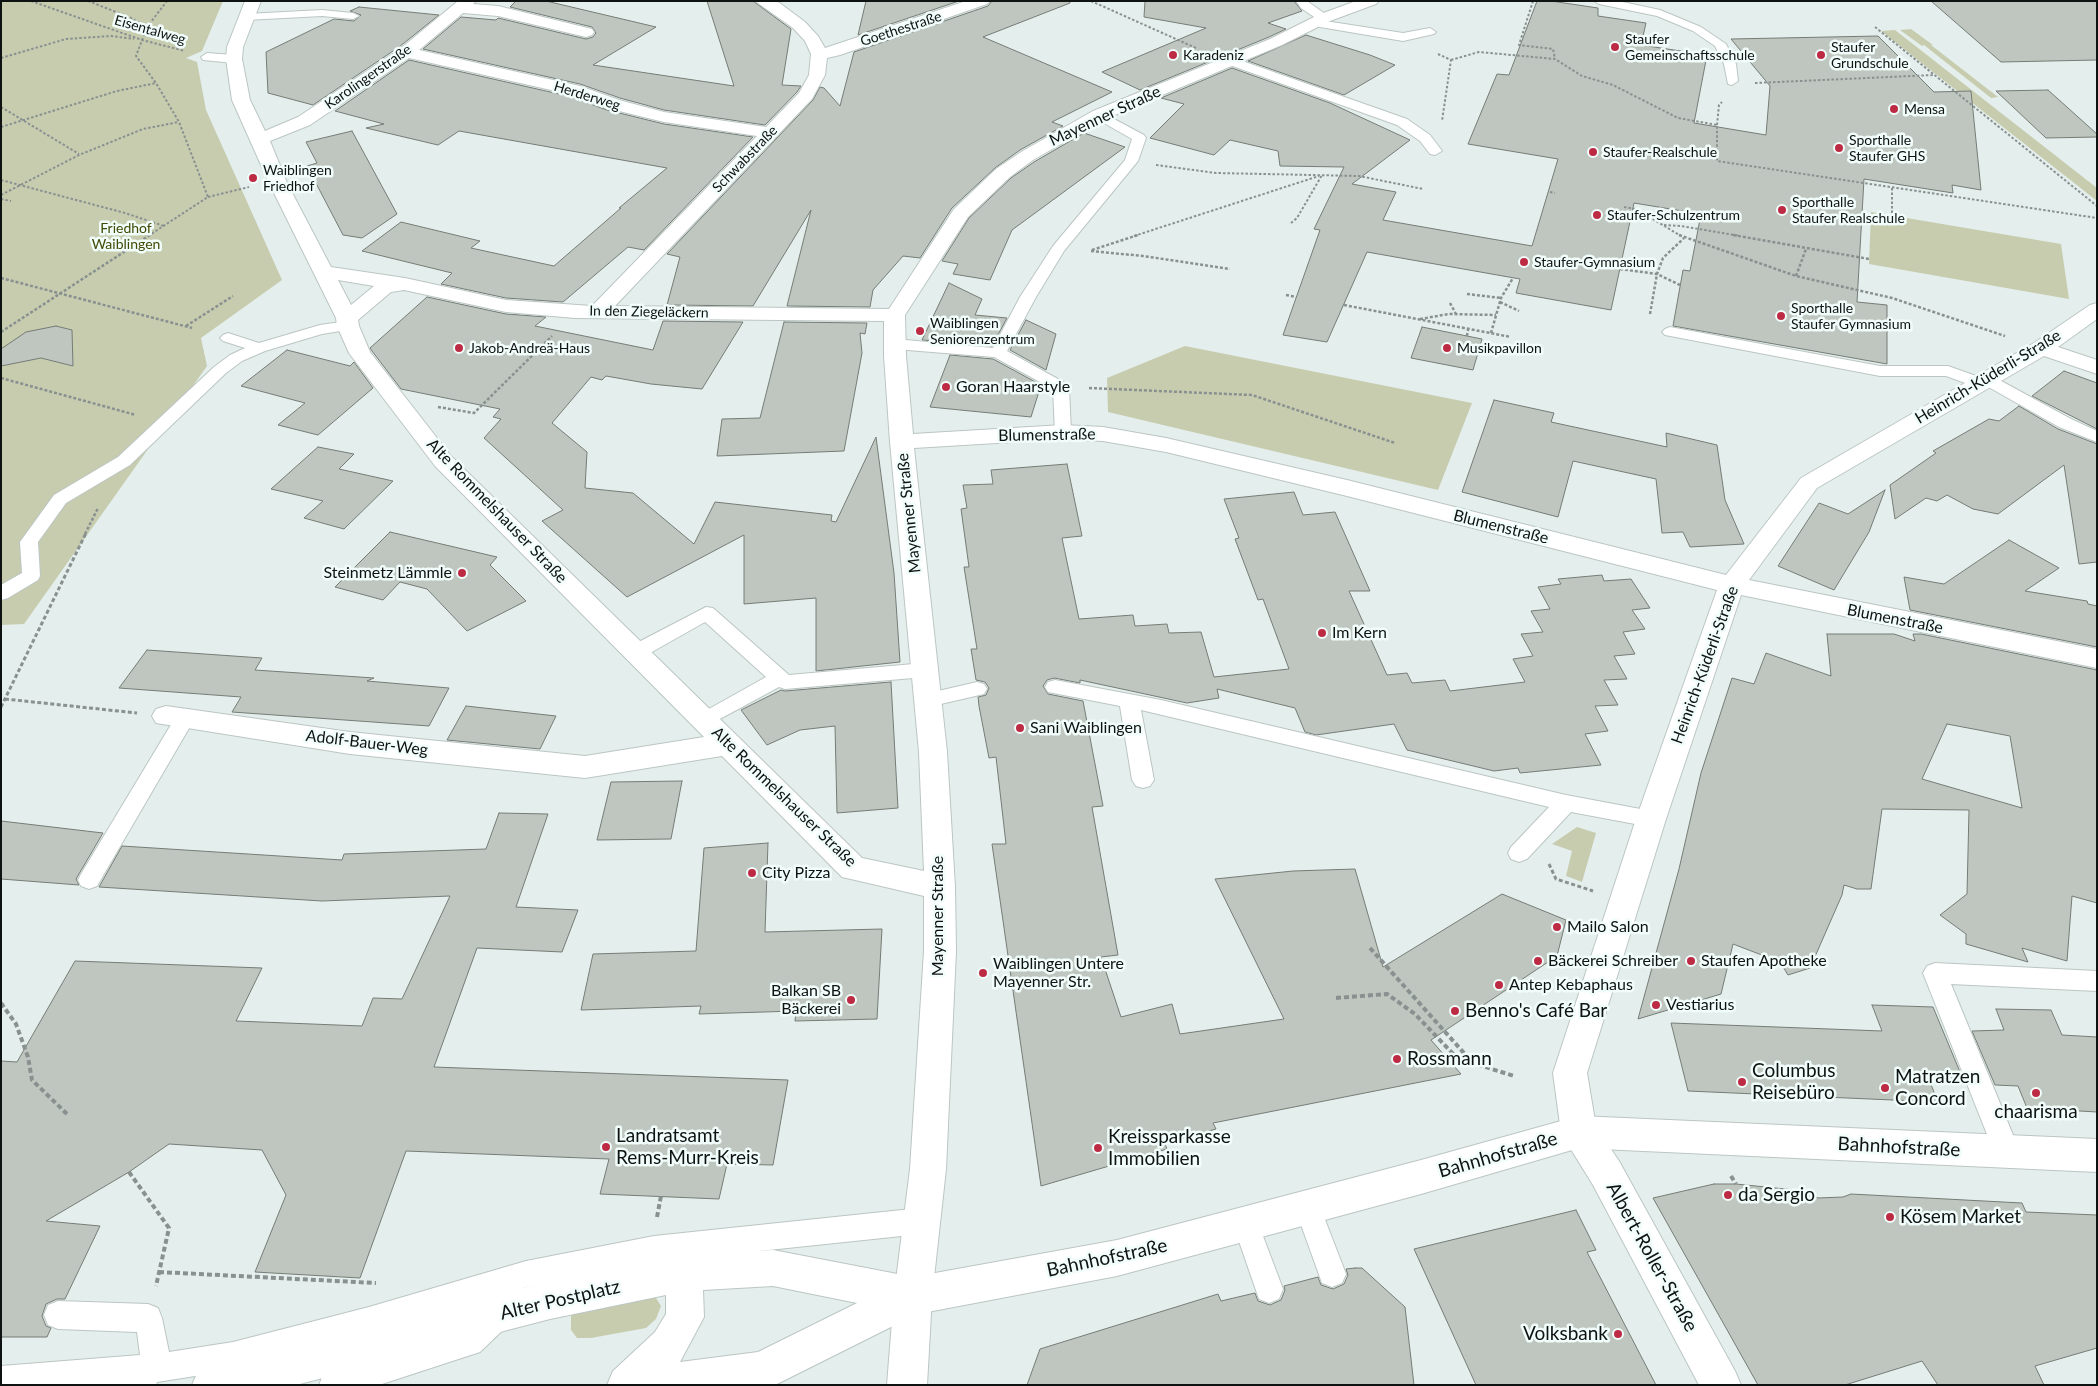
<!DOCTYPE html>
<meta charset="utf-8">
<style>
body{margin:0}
#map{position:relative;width:2098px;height:1386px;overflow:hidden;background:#e4efed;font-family:Lato,sans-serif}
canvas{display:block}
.frame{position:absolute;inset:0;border:2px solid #0e1211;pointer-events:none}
</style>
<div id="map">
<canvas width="2098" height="1386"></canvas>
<div class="frame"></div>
</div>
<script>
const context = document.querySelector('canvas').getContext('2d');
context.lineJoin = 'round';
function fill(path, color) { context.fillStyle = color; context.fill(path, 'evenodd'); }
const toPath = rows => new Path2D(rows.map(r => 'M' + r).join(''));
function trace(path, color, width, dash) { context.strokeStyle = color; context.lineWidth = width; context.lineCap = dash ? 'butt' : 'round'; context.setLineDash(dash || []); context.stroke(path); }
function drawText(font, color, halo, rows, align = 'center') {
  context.font = font + ' Lato,sans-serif'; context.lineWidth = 5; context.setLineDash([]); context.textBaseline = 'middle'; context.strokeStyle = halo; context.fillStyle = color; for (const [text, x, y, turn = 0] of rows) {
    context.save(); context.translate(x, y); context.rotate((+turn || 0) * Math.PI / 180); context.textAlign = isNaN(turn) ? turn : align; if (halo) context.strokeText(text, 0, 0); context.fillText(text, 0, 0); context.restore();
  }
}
fill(toPath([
 [1,1,223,1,202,51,186,58,197,62,206,110,282,280,201,338,207,366,24,624,1,625],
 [1911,29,1933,45,1931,45,1998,97,1991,98,1924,45,1922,46,1900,30],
 [1895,30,2097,188,2097,201,1881,31],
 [1871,212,2061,244,2069,299,1869,264],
 [1185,346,1472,403,1438,490,1108,412,1107,378],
 [1577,827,1596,833,1582,882,1566,876,1572,851,1552,844],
 [647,1293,656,1298,661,1306,656,1319,646,1328,591,1338,577,1338,571,1330,571,1316,575,1310]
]), '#c7ccaf');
const building = toPath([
 [516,1,546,1,656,27,593,65,734,86,707,1,753,1,791,29,782,85,801,86,797,92,765,125,664,110,620,98,580,84,423,49,461,17,496,20,498,18,586,39,593,37,596,33,592,27,510,7,516,1],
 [866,1,959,1,858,35,866,1],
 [992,1,1070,1,1070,3,983,37,1112,92,1052,122,1063,126,1020,150,995,168,952,208,920,258,903,256,873,290,870,307,787,306,811,210,753,306,667,305,680,257,667,254,813,100,820,87,824,88,840,106,854,52,988,6,992,1],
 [1145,1,1294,1,1302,11,1268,23,1286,29,1269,37,1140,90,1102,72,1206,28,1144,17,1145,1],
 [1537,1,1551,1,1598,8,1598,16,1646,23,1641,45,1707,55,1694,123,1766,135,1770,86,1731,39,1878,36,1934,92,1971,91,1981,190,1952,185,1953,193,1864,179,1857,302,1887,305,1887,364,1673,326,1683,270,1690,271,1701,214,1634,203,1611,310,1516,293,1520,279,1367,252,1327,342,1283,335,1320,230,1314,229,1344,167,1280,166,1278,151,1230,140,1214,155,1150,138,1184,104,1161,98,1232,68,1330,103,1410,140,1352,184,1396,192,1383,220,1532,246,1558,159,1468,144,1497,74,1509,75,1537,1],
 [1931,1,2097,1,2097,60,2001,62,1931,1],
 [359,7,439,15,399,47,313,105,268,93,266,52,334,19,354,21,361,15,350,11,359,7],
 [1306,35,1370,55,1395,65,1344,95,1248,61,1306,35],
 [409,60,568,96,607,110,664,124,753,137,644,250,628,247,563,302,506,298,441,284,452,273,362,251,401,222,480,241,471,248,554,266,621,208,619,208,667,168,459,131,438,145,366,128,384,124,335,111,409,60],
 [2048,90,2097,134,2097,137,2046,138,1996,91,2048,90],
 [352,131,397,214,362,238,343,235,307,166,317,163,306,142,352,131],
 [1084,133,1125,147,1012,230,990,280,953,274,958,264,942,261,969,218,1011,178,1034,162,1084,133],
 [949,283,982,299,975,315,1007,318,992,346,922,340,949,283],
 [427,297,506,314,546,317,535,326,653,350,663,321,743,322,702,389,651,384,606,376,602,380,591,377,552,423,587,452,585,488,633,493,694,544,715,502,832,515,831,521,836,522,876,437,894,573,900,662,816,671,816,598,744,604,744,535,627,597,542,521,563,510,484,438,501,419,493,417,500,409,401,389,372,351,370,348,427,297],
 [1026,320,1056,334,1046,370,1010,350,1026,320],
 [784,322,867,323,865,334,860,333,862,353,844,451,717,456,722,419,760,418,784,322],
 [56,326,72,330,73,366,41,358,1,366,1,349,26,332,56,326],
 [1422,327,1482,339,1473,370,1411,358,1422,327],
 [287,350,350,366,354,362,373,388,318,435,278,425,305,403,241,386,287,350],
 [950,355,993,359,1041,385,1031,417,930,407,950,355],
 [2064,371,2097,383,2097,429,2032,396,2064,371],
 [1494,400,1554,413,1551,422,1667,447,1666,433,1717,445,1725,500,1744,544,1690,547,1683,532,1662,533,1656,479,1573,461,1558,517,1462,492,1494,400],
 [2019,406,2058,429,2097,444,2097,562,2079,564,2064,465,1998,514,1973,509,1947,495,1937,501,1926,498,1895,519,1890,485,1936,453,1933,451,1989,419,1999,421,2019,406],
 [318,447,354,454,339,469,393,481,344,529,304,518,323,501,271,489,318,447],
 [1067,464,1082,536,1062,538,1079,619,1133,615,1135,626,1167,624,1169,633,1201,632,1214,677,1289,669,1263,599,1258,600,1235,539,1239,538,1224,499,1294,492,1303,515,1335,512,1370,591,1349,591,1387,675,1407,673,1412,683,1445,680,1450,691,1525,682,1513,659,1533,656,1521,634,1543,632,1531,611,1550,609,1538,587,1561,584,1558,579,1602,575,1604,581,1631,579,1650,608,1632,610,1645,629,1623,632,1635,654,1614,656,1627,679,1604,680,1618,705,1595,706,1608,731,1585,734,1601,765,1520,773,1518,768,1494,771,1407,750,1394,724,1316,735,1305,732,1295,708,1217,689,1219,698,1187,703,1080,680,1080,683,1054,678,1047,680,1043,686,1048,694,1083,701,1103,806,1092,807,1118,955,1101,957,1121,1017,1172,1004,1180,1034,1284,1019,1215,879,1293,871,1355,869,1383,967,1502,894,1566,920,1557,956,1431,1040,1461,1074,1213,1123,1216,1129,1165,1144,1167,1149,1041,1186,992,844,1006,844,996,757,989,758,979,706,978,697,986,695,989,688,985,682,976,680,971,649,977,649,964,567,969,567,961,509,967,508,963,485,993,484,991,470,1067,464],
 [1885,490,1869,532,1834,590,1778,566,1819,503,1848,514,1885,490],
 [390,532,497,557,490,565,526,601,467,631,427,589,400,582,383,600,335,587,390,532],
 [2009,540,2059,568,2025,591,2087,601,2088,604,2097,606,2097,647,1910,610,1904,577,1944,584,2009,540],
 [1827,634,1894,634,1915,641,1913,634,1921,634,2097,670,2097,903,2072,896,2067,961,2022,948,2028,962,1966,944,1966,934,1940,915,1967,894,1969,810,1882,809,1871,889,1857,889,1844,885,1842,895,1810,968,1788,975,1780,962,1733,944,1721,994,1638,1019,1679,869,1701,773,1732,678,1754,684,1766,653,1831,676,1827,634],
 [1947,724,2010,736,2022,808,1922,779,1947,724],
 [147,650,262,658,255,670,374,678,367,681,449,688,429,726,232,712,241,697,119,688,147,650],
 [891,682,898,808,837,813,835,726,800,730,767,745,741,710,781,690,785,691,891,682],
 [466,706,556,716,540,749,447,740,466,706],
 [682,781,671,839,597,840,611,782,682,781],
 [499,813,548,814,516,907,578,910,562,952,477,948,434,1067,788,1080,773,1165,727,1164,719,1199,600,1194,609,1159,406,1151,360,1278,255,1272,286,1195,262,1150,169,1144,129,1172,46,1221,100,1226,65,1299,57,1299,46,1304,42,1316,46,1326,51,1328,47,1337,1,1337,1,1061,17,1062,75,961,262,968,236,1021,362,1026,373,998,402,999,450,896,322,901,99,887,122,846,342,860,344,854,486,849,499,813],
 [1,821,103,833,76,879,79,885,1,879,1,821],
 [768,843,765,932,882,929,877,1019,795,1021,796,1011,699,1014,701,1006,581,1010,593,954,696,951,704,848,768,843],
 [1872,1005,1933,1007,1965,1084,1930,1082,1938,1102,1688,1091,1671,1023,1882,1031,1872,1005],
 [1996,1009,2051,1010,2062,1035,2097,1037,2097,1112,2027,1108,2018,1086,1995,1085,1972,1031,2004,1030,1996,1009],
 [1714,1184,1736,1184,1805,1191,1818,1198,1843,1197,1851,1194,2022,1203,2026,1212,2097,1215,2097,1348,2035,1366,2044,1385,1938,1385,1922,1361,1845,1385,1758,1385,1653,1198,1714,1184],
 [1576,1210,1596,1250,1587,1252,1656,1385,1476,1385,1414,1249,1576,1210],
 [1355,1268,1362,1268,1405,1307,1414,1385,1027,1385,1040,1349,1218,1294,1221,1301,1255,1293,1258,1301,1270,1305,1281,1300,1285,1290,1284,1286,1318,1277,1321,1285,1333,1289,1344,1284,1348,1275,1346,1269,1355,1268]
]);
fill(building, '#bfc6bf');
trace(building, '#757c76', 1);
const lane = toPath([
 [1296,1,1307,1,1328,16,1330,18,1325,21,1403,33,1430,28,1436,32,1434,34,1403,41,1314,26,1308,23,1310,21,1320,21,1301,8,1296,1],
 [1594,1,1618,1,1660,10,1701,27,1726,44,1736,64,1738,81,1732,85,1728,84,1724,64,1715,46,1693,31,1657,16,1599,4,1594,1],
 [322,10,353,13,359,16,353,19,322,16,246,20,240,17,246,14,322,10],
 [207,53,234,55,240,59,234,63,203,60,201,57,207,53],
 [1231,57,1407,119,1430,135,1442,151,1435,155,1430,154,1420,141,1397,125,1227,64,1225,61,1231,57],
 [1099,111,1144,135,1146,138,1138,161,1064,251,1036,297,1007,351,1067,384,1069,387,1071,432,1069,436,1063,437,1057,436,1055,432,1053,389,994,357,895,349,889,347,887,344,889,341,895,339,993,348,1020,297,1053,246,1125,160,1132,139,1095,118,1093,115,1095,112,1099,111],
 [348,321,353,323,356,326,353,329,322,334,265,351,242,361,226,373,130,465,66,503,38,542,40,576,38,580,8,598,1,600,1,585,22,573,20,542,54,495,118,457,214,367,230,355,245,348,223,341,220,338,223,335,228,333,259,343,320,325,348,321],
 [1670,327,1880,366,1948,366,1979,377,1986,374,1992,376,2071,419,2097,431,2097,442,2059,427,1985,385,1979,388,1946,376,1880,376,1665,335,1662,332,1665,329,1670,327],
 [706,607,713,608,789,675,925,663,932,665,935,670,932,675,925,677,785,689,779,687,705,727,698,725,695,720,698,715,766,677,705,622,643,657,636,659,629,657,626,652,629,647,706,607],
 [1055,680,1161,700,1566,795,1651,811,1659,813,1662,819,1659,825,1651,827,1571,812,1527,859,1519,862,1511,859,1508,853,1511,847,1549,807,1141,710,1154,780,1150,786,1143,788,1136,786,1132,780,1120,706,1048,692,1045,687,1048,682,1055,680],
 [977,682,984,684,987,689,984,694,928,707,921,705,918,700,921,695,977,682],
 [185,711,192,713,195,718,97,886,89,889,81,886,78,880,81,874,178,713,185,711],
 [1935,963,2097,971,2097,991,1951,984,2020,1152,2016,1160,2007,1164,1998,1160,1994,1152,1923,973,1927,966,1935,963],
 [1308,1195,1317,1199,1346,1274,1342,1283,1332,1287,1322,1283,1295,1208,1299,1199,1308,1195],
 [921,1208,930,1212,934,1221,930,1230,921,1234,654,1262,526,1287,369,1335,233,1370,157,1382,156,1385,1,1385,1,1366,140,1355,137,1332,58,1329,48,1325,44,1315,48,1305,58,1301,148,1304,158,1308,162,1318,169,1352,233,1342,369,1307,526,1261,654,1236,921,1208],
 [1246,1211,1255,1215,1283,1289,1279,1299,1269,1303,1259,1299,1233,1224,1237,1215,1246,1211],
 [493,1306,503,1310,507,1320,503,1330,480,1352,379,1385,319,1385,323,1375,333,1371,462,1331,483,1310,493,1306]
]);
const street = toPath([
 [245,1,261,1,243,47,242,59,250,100,265,131,298,117,400,49,458,1,476,1,473,4,498,6,592,29,594,32,592,35,586,37,498,16,463,13,419,50,580,86,619,100,664,112,766,127,799,93,809,75,811,54,805,41,793,28,755,1,776,1,781,4,805,22,818,36,825,48,966,1,990,1,987,4,840,55,827,58,825,75,812,99,615,306,889,309,954,209,996,169,1021,152,1093,111,1270,39,1318,15,1356,1,1379,1,1376,4,1330,21,1282,45,1105,119,1033,160,1010,177,968,217,905,315,906,356,913,434,1063,425,1103,427,1166,438,1347,480,1726,575,1801,478,2034,343,2090,305,2097,303,2097,319,2058,347,2097,360,2097,374,2044,356,1817,488,1749,580,2097,649,2097,668,1741,595,1666,819,1587,1073,1596,1127,1619,1161,1735,1371,1741,1385,1699,1385,1593,1185,1567,1143,1561,1132,1553,1073,1636,819,1717,590,1347,496,1166,452,1103,441,1063,439,914,448,947,752,955,887,956,951,946,1169,932,1296,927,1385,887,1385,894,1296,910,1169,924,951,924,896,842,877,722,756,585,778,350,754,156,723,152,716,156,709,166,706,350,732,585,756,704,737,435,466,349,353,337,326,336,318,269,183,232,100,226,59,227,47,245,1],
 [409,58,569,94,607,108,664,122,757,136,592,306,506,300,405,278,331,267,287,183,270,141,310,125,409,58],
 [338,280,374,286,351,305,338,280],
 [404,290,506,312,575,318,884,321,884,356,890,442,919,752,924,871,862,858,451,456,370,352,359,326,358,320,391,292,404,290]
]);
const secondary = toPath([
 [1579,1116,2097,1139,2097,1172,1579,1148,1421,1194,1117,1276,917,1314,775,1385,607,1385,613,1371,655,1332,666,1314,666,1295,550,1319,296,1385,192,1385,198,1371,212,1365,339,1336,389,1321,550,1281,684,1255,773,1250,913,1277,1117,1240,1421,1160,1579,1116],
 [773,1286,857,1303,758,1352,680,1362,704,1317,703,1290,773,1286]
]);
trace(lane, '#bbc6c3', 2);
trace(street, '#bbc6c3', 2);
trace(secondary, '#bbc6c3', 2);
trace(toPath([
 [31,1,142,40,185,51],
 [88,1,129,17,147,27],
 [1091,1,1196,48],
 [1533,1,1519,45,1553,49,1555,59],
 [1875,27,2097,206],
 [1438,54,1451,60,1442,121],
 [1,58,66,39,111,36,134,39],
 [1451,60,1479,52,1555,59,1582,76,1613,85,1678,118,1717,125,1717,161,2097,218],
 [1755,83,1934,75],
 [1,107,79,154],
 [1717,125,1719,105,1722,102],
 [1,127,117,91,156,83],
 [1156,165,1216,173,1359,176,1423,189],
 [1,180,125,213,164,226],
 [1892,188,1892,216],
 [1550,192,1555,193],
 [1,195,79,155,143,129,179,122],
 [208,197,249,187],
 [1,199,11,201],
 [1624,207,1636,209,1681,236],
 [1291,223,1297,218,1322,175],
 [1664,225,1681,226,1740,236],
 [148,236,208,197,179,122,156,83,136,56,147,27,167,1],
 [1134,236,1319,176]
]), '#899190', 2, [2.5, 2]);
trace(toPath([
 [1679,235,1796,276,1892,298,2005,336],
 [1733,235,1869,259],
 [1092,250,1138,235],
 [1091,251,1143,256,1230,269],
 [1620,269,1657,274,1680,285],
 [1796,276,1806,249],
 [1,278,192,328],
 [1467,294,1501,298],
 [1286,295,1296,297],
 [1500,302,1519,311],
 [1450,303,1456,314],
 [1344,305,1511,337],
 [1650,314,1657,274,1663,258,1684,238],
 [1420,319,1449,314,1496,315],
 [186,326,233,296],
 [1,332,150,235],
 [1491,333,1501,298,1513,278],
 [1467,336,1468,329],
 [1,378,136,415],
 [1089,388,1252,395,1395,443],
 [438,407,474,413,552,336],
 [85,534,98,508]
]), '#899190', 2.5, [3, 2]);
trace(toPath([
 [5,699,137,713],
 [1,707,86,533],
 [1549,864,1556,879,1593,891]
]), '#899190', 3, [4, 2.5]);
trace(toPath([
 [1370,948,1472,1062],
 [1336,998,1387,994,1415,1014,1457,1058,1514,1076],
 [1,1003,16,1024,28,1057,32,1080,67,1114],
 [129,1172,169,1228,156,1286],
 [1731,1176,1736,1184],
 [657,1217,661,1196],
 [159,1272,376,1283]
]), '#899190', 4, [5, 3]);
fill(lane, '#fff');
fill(street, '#fff');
fill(secondary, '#fff');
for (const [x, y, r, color] of [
 [1615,47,5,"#bc2b43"],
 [1173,55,5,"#bc2b43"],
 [1821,55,5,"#bc2b43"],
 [1894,109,5,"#bc2b43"],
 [1839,148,5,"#bc2b43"],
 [1593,152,5,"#bc2b43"],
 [253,178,5,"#bc2b43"],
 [1782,210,5,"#bc2b43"],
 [1597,215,5,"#bc2b43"],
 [1524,262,5,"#bc2b43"],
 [1781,316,5,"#bc2b43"],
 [920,331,5,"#bc2b43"],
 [459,348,5,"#bc2b43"],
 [1447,348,5,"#bc2b43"],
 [946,387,5,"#bc2b43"],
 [462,573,5,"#bc2b43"],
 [1322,633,5,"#bc2b43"],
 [1020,728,5,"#bc2b43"],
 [752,873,5,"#bc2b43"],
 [1557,927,5,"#bc2b43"],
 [1538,961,5,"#bc2b43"],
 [1691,961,5,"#bc2b43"],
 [983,973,5,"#bc2b43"],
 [1499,985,5,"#bc2b43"],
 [851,1000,5,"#bc2b43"],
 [1656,1005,5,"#bc2b43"],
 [1455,1011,5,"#bc2b43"],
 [1397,1059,5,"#bc2b43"],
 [1742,1082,5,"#bc2b43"],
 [1885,1088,5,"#bc2b43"],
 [2036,1093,5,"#bc2b43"],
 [606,1147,5,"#bc2b43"],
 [1098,1148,5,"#bc2b43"],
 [1728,1195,5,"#bc2b43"],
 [1890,1217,5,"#bc2b43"],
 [1618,1334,5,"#bc2b43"]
]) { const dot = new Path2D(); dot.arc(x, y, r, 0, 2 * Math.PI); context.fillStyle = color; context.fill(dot); trace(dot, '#f1fdfa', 2); }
drawText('14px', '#0e1211', '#f1fdfa', [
 ["Goethestraße",901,29,-18],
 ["Eisentalweg",150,30,16],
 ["Karolingerstraße",368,77,-35],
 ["Herderweg",587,96,17],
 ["Schwabstraße",745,159,-46],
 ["In den Ziegeläckern",649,312,1]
]);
drawText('14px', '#0e1211', '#f1fdfa', [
 ["Staufer",1625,39],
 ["Gemeinschaftsschule",1625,55],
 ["Staufer",1831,47],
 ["Grundschule",1831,63],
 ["Karadeniz",1183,55],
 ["Mensa",1904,109],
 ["Sporthalle",1849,140],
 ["Staufer GHS",1849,156],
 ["Staufer-Realschule",1603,152],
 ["Waiblingen",263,170],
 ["Friedhof",263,186],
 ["Sporthalle",1792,202],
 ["Staufer Realschule",1792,218],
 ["Staufer-Schulzentrum",1607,215],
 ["Staufer-Gymnasium",1534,262],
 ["Sporthalle",1791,308],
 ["Staufer Gymnasium",1791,324],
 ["Waiblingen",930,323],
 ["Seniorenzentrum",930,339],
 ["Jakob-Andreä-Haus",469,348],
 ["Musikpavillon",1457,348]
], 'left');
drawText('14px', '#434a05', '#f1fdfa', [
 ["Friedhof",126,228],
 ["Waiblingen",126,244]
]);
drawText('16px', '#0e1211', '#f1fdfa', [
 ["Mayenner Straße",1105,116,-25],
 ["Heinrich-Küderli-Straße",1988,377,-31],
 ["Blumenstraße",1047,435,-1],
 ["Alte Rommelshauser Straße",497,511,46],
 ["Mayenner Straße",909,513,-96],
 ["Blumenstraße",1501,527,14],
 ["Blumenstraße",1895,619,11],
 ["Heinrich-Küderli-Straße",1705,665,-70],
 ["Adolf-Bauer-Weg",367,743,7],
 ["Alte Rommelshauser Straße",784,797,44],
 ["Mayenner Straße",938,916,-90]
]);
drawText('16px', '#0e1211', '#f1fdfa', [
 ["Goran Haarstyle",956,387],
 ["Steinmetz Lämmle",452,573,"right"],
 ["Im Kern",1332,633],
 ["Sani Waiblingen",1030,728],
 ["City Pizza",762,873],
 ["Mailo Salon",1567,927],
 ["Bäckerei Schreiber",1548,961],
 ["Staufen Apotheke",1701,961],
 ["Waiblingen Untere",993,964],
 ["Mayenner Str.",993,982],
 ["Antep Kebaphaus",1509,985],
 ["Balkan SB",841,991,"right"],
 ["Bäckerei",841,1009,"right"],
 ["Vestiarius",1666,1005]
], 'left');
drawText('19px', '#0e1211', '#f1fdfa', [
 ["Benno's Café Bar",1465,1011],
 ["Rossmann",1407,1059],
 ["Columbus",1752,1071],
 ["Reisebüro",1752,1093],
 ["Matratzen",1895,1077],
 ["Concord",1895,1099],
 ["chaarisma",2036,1112,"center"],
 ["Landratsamt",616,1136],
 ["Rems-Murr-Kreis",616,1158],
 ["Kreissparkasse",1108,1137],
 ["Immobilien",1108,1159],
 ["da Sergio",1738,1195],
 ["Kösem Market",1900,1217],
 ["Volksbank",1608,1334,"right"]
], 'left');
drawText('19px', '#0e1211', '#f1fdfa', [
 ["Bahnhofstraße",1899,1147,3],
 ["Bahnhofstraße",1498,1155,-16],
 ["Albert-Roller-Straße",1652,1257,61],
 ["Bahnhofstraße",1107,1258,-12],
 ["Alter Postplatz",560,1300,-13]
]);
</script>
